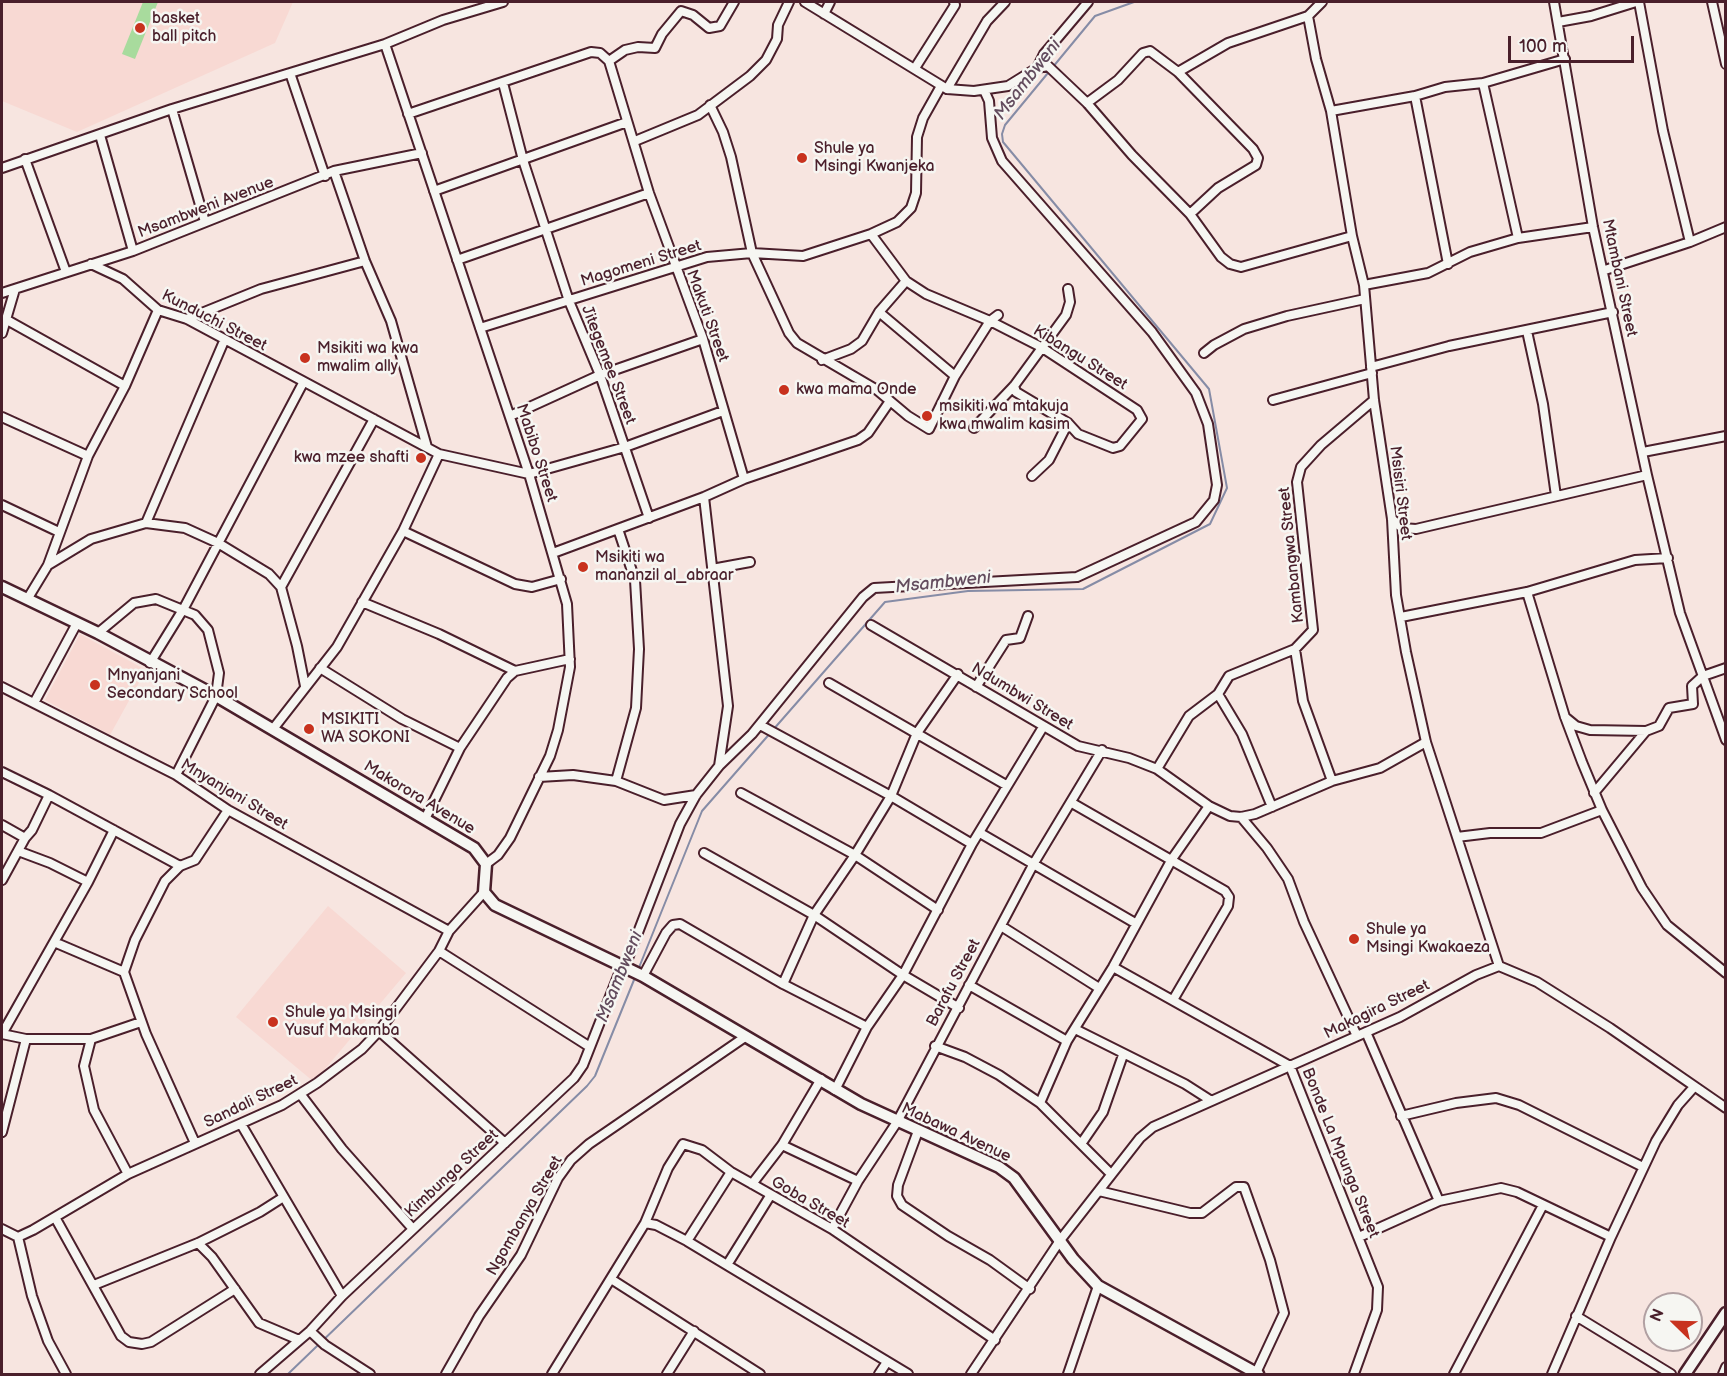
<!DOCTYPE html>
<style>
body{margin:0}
#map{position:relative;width:1727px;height:1376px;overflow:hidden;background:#f7e5e0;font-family:"Balsamiq Sans",sans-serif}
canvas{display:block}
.frame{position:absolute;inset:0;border:3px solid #4a1f2b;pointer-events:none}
.north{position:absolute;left:1643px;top:1292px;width:60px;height:60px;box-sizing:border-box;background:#f6f6f2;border:2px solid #b1a0a2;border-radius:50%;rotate:293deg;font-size:16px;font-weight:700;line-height:24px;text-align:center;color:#4a1f2b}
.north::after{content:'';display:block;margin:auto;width:21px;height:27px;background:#c8321e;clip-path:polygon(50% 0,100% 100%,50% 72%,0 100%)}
.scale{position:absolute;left:1508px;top:36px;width:126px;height:27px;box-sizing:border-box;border:3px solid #4a1f2b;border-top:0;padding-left:8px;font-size:18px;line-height:21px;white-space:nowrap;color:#4a1f2b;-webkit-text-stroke:4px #f6f6f2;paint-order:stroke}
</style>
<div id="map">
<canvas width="1727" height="1376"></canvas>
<div class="frame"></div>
<div class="north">N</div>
<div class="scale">100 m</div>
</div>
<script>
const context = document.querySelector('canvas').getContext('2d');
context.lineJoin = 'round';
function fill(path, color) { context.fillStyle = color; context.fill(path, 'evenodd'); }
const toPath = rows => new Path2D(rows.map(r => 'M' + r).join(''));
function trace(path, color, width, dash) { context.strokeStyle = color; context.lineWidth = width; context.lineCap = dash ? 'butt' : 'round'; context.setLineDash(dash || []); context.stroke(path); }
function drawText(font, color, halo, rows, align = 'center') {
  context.font = font + ' "Balsamiq Sans",sans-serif'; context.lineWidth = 5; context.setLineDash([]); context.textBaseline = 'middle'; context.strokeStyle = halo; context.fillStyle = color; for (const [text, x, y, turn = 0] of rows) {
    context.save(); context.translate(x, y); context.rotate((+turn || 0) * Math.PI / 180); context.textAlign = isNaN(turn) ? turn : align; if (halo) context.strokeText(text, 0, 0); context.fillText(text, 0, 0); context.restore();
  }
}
fill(toPath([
 [2,2,293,2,275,43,77,132,2,101],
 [80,634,146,670,110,735,45,700],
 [328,906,406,973,314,1082,236,1017]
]), '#f8d9d3');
fill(toPath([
 [143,2,158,2,135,59,122,54]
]), '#a8db9d');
trace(toPath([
 [638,970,702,811,885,602,968,591,1083,589,1210,524,1227,488,1209,389,1003,142,1002,134,1005,125,1095,16,1134,2],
 [288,1374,587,1086,595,1076,636,975]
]), '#868ca6', 2);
const street = toPath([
 [805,2,947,89,974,91,1008,86,1037,68,1048,66,1087,103,1132,155,1190,214,1221,257,1230,264,1241,267,1352,236],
 [1554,2,1593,227,1647,475,1680,613,1726,740],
 [1639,2,1663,131,1690,242],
 [1712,2,1726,64],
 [824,14,830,2],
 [1308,16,1316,59,1331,111,1352,236,1364,285,1374,400,1392,519,1396,595,1406,652,1426,742,1499,966],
 [1558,22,1591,16,1636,2],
 [385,44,529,474,567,604,570,667,558,730,550,756,510,838,498,855,486,864],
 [609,61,625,50,638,47,655,48,662,34,681,11,693,15,709,28,720,26,734,2],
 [915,68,955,5,954,2],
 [1037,68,1044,54,1088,2],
 [1178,72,1228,43,1308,16,1322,2],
 [290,73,325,176],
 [503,83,523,160,569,301,600,375,649,518],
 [1483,83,1518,238],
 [947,89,987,21,1005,2],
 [1415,96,1448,264],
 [1087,103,1118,80,1143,53,1150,51,1178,72,1253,149,1258,158,1256,165,1218,188,1190,214],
 [710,105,723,132,731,157,752,253,789,333,797,343,877,390,908,416,929,429,955,376,990,321,998,315],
 [172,109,205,222],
 [1331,111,1415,96,1445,87,1483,83,1565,59],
 [408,114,591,52,600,53,609,61,649,193,703,339,744,479],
 [100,135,133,251],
 [635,141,698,115,750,76,766,60,777,39,778,25,789,2],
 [25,159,66,272],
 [2,168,172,109,385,44,443,20,503,2],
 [334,171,365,261,391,321,427,447],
 [434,191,627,122],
 [871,234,906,281,926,294,990,321,1041,347,1137,410,1142,419,1120,446,1113,448,1078,434,1068,423,1016,392,1014,386],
 [457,260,649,193],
 [91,264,123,279,158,310,187,319,439,454,529,474,625,447,723,411],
 [1605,270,1690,242,1726,227],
 [1364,285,1428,273,1470,252,1518,238,1593,227],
 [2,293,133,251,334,171,422,153],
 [879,312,955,376],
 [187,319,261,289,365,261],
 [7,320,125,386],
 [480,328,707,257,752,253,803,256,871,234,897,222,911,208,916,193,917,137,923,118,941,86],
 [1527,331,1543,404,1556,496],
 [2,333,15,289],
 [1204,353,1214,345,1244,329,1287,316,1365,299],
 [822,360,851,349,862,341,879,312,906,281],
 [1371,367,1449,346,1613,312],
 [1273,400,1372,373],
 [510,416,600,375,703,339],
 [2,417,88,456],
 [974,428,1014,386,1066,315,1070,302,1068,289],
 [1643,452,1726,436],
 [1032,476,1049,460,1068,423],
 [704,497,728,706,719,766],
 [2,505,59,532],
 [1392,519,1402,528,1416,529,1647,475],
 [146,523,224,341],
 [403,531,515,584,532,587,561,579],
 [553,553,704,497,744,479,858,440,868,433,890,401],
 [48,565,91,539,146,523,185,528,218,543,269,574,281,587,297,646,305,686],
 [712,569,750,562],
 [281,587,374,419],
 [1527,592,1565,717,1582,762,1602,810,1642,888,1667,925,1726,973],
 [28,598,48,565,88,456,125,386,158,310],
 [362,602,439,634,515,671],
 [1401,617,1527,592,1635,560,1668,558],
 [871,625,1078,746,1129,758,1157,769,1209,806,1230,816,1241,817,1255,814,1332,781,1380,768,1426,742],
 [98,633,134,603,156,599,195,615,208,630,219,673,216,696,176,775],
 [1295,649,1303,701,1332,781],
 [150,663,184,608,303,383],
 [320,668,402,719,460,748],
 [829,683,1006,785],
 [2,687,176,775,228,810,449,931],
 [976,687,1006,640,1020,638,1028,616],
 [1218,694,1242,734,1272,807],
 [34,703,77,623],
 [1565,717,1576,726,1590,730,1646,731],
 [760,725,891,796,972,844],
 [273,729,337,647,403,531,439,454],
 [1157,769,1189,716,1218,694,1229,676,1295,649,1313,630,1297,482,1301,467,1321,445,1374,400],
 [2,772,49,795,180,866],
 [539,777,573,775,616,781,664,800,696,795],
 [616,781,636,708,639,649,635,580,618,529],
 [741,793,855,855,938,910],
 [1594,793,1646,731,1659,726,1669,708,1693,704,1692,686,1703,676,1726,668],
 [1072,803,1225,891,1229,897,1228,906,1173,1000],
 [1241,817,1267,848,1288,879,1304,922,1357,1036],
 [425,819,460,748,507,678,515,671,570,659],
 [2,825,25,838],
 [980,833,1135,923],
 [1457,837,1490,833,1541,833,1602,810],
 [18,851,50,863,88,882],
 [704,853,814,915,903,975,959,1008],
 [2,880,25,838,32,830,49,795],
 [1001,926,1099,988],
 [54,942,124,972],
 [439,951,590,1047],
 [625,966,680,824,696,795,719,766,752,734,863,597,874,588,1077,577,1196,522,1214,500,1217,485,1208,424,1196,393,1152,332,1002,161,992,138,989,101,984,90],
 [1113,967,1290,1066,1378,1287,1377,1310,1354,1374],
 [643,976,666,933,673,925,680,924,783,984,867,1027],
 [783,984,814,915,855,855,891,796,917,733,958,674],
 [969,985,1067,1041],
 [1075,1029,1185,1084,1210,1100],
 [379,1031,505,1143],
 [1366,1032,1439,1201],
 [2,1034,88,882,114,830],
 [2,1034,26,1039,91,1039,141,1022],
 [91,1039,84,1066,94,1110,128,1174],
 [935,1046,965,1057,999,1075,1040,1103,1111,1174],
 [835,1090,867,1027,903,975,972,844,1043,727],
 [301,1095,342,1149,413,1229],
 [1040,1103,1067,1041,1113,967,1172,859,1209,806],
 [1401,1116,1456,1103,1496,1098,1519,1105,1643,1167],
 [241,1124,342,1296],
 [918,1131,898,1185,897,1196,902,1205,948,1236,990,1260,1030,1289],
 [2,1132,26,1039],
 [195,1143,146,1034,124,972,135,940,165,881,180,866,195,860,228,810],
 [1081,1144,1103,1112,1123,1055],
 [782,1145,858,1181],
 [752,1184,782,1145,821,1079],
 [1099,1191,1190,1213,1202,1213,1236,1187,1244,1187,1270,1260,1284,1313,1256,1373],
 [56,1219,121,1336,129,1342,142,1344,151,1342,235,1289],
 [645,1223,656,1225,687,1241,908,1374],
 [2,1229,18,1237,33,1230,128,1174,282,1105,317,1083,362,1049,379,1031,439,951,449,931,484,892],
 [832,1229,858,1181,897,1122,1034,863,1102,750],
 [18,1237,32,1296,48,1341,66,1374],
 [1359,1237,1439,1201,1501,1188,1517,1192,1611,1237],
 [687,1241,731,1172],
 [198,1243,212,1257,259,1323,299,1340],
 [727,1265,770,1196],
 [611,1279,760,1374],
 [94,1285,198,1243,260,1212,282,1198],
 [1576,1316,1671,1374],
 [310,1331,325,1345,370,1374],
 [260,1374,310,1331,342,1296,574,1078,583,1065,622,966],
 [446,1374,479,1316,521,1255,558,1178,571,1160,589,1144,745,1037],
 [552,1374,645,1223,668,1168,683,1144,702,1150,731,1172,832,1229,995,1340],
 [667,1374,694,1331],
 [879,1374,887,1362],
 [971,1374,1061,1239,1140,1138,1153,1127,1400,1017,1476,975,1499,966,1537,982,1610,1028,1726,1108],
 [1068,1374,1098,1286],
 [1454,1374,1543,1205],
 [1552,1374,1611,1237,1656,1141,1678,1105,1694,1087],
 [1723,1374,1726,1367]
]);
const secondary = toPath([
 [2,587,98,633,216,696,474,848,486,864,484,892,495,905,643,976,861,1104,999,1167,1014,1178,1073,1259,1098,1286,1258,1374],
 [1685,1374,1726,1313]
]);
trace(street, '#4a1f2b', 12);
trace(secondary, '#4a1f2b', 15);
trace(street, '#f6f6f2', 8);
trace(secondary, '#f6f6f2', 10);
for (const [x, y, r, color] of [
 [140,28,6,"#c8321e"],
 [802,158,6,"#c8321e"],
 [305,358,6,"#c8321e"],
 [784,390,6,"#c8321e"],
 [927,416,6,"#c8321e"],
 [421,458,6,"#c8321e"],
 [583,567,6,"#c8321e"],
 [95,685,6,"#c8321e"],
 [309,729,6,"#c8321e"],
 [1354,939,6,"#c8321e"],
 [273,1022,6,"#c8321e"]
]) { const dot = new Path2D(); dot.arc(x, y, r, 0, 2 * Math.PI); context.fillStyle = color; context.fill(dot); trace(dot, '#f6f6f2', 2); }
drawText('16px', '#4a1f2b', '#f6f6f2', [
 ["basket",152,19],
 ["ball pitch",152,37],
 ["Shule ya",814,149],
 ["Msingi Kwanjeka",814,167],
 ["Msikiti wa kwa",317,349],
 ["mwalim ally",317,367],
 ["kwa mama Onde",796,390],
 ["msikiti wa mtakuja",939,407],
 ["kwa mwalim kasim",939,425],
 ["kwa mzee shafti",409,458,"right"],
 ["Msikiti wa",595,558],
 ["mananzil al_abraar",595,576],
 ["Mnyanjani",107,676],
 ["Secondary School",107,694],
 ["MSIKITI",321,720],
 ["WA SOKONI",321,738],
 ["Shule ya",1366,930],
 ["Msingi Kwakaeza",1366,948],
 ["Shule ya Msingi",285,1013],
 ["Yusuf Makamba",285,1031]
], 'left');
drawText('16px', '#4a1f2b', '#f6f6f2', [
 ["Msambweni Avenue",206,208,-21],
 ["Magomeni Street",641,264,-17],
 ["Mtambani Street",1619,278,78],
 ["Makuti Street",707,316,70],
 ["Kunduchi Street",214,321,27],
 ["Kibangu Street",1080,358,32],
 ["Jitegemee Street",608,365,69],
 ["Mabibo Street",536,453,72],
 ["Msisiri Street",1400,493,83],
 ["Kambangwa Street",1292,555,-96],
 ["Ndumbwi Street",1022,697,31],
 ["Mnyanjani Street",234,795,31],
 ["Makorora Avenue",419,798,31],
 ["Barafu Street",954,983,-62],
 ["Makagira Street",1377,1010,-26],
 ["Sandali Street",251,1102,-26],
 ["Mabawa Avenue",956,1133,25],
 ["Bonde La Mpunga Street",1340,1153,68],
 ["Kimbunga Street",452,1174,-43],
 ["Goba Street",810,1203,30],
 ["Ngombanya Street",525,1216,-60]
]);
drawText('italic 18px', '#634c5e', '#f6f6f2', [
 ["Msambweni",1028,80,-52],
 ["Msambweni",943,583,-6],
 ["Msambweni",620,977,-68]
]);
</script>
